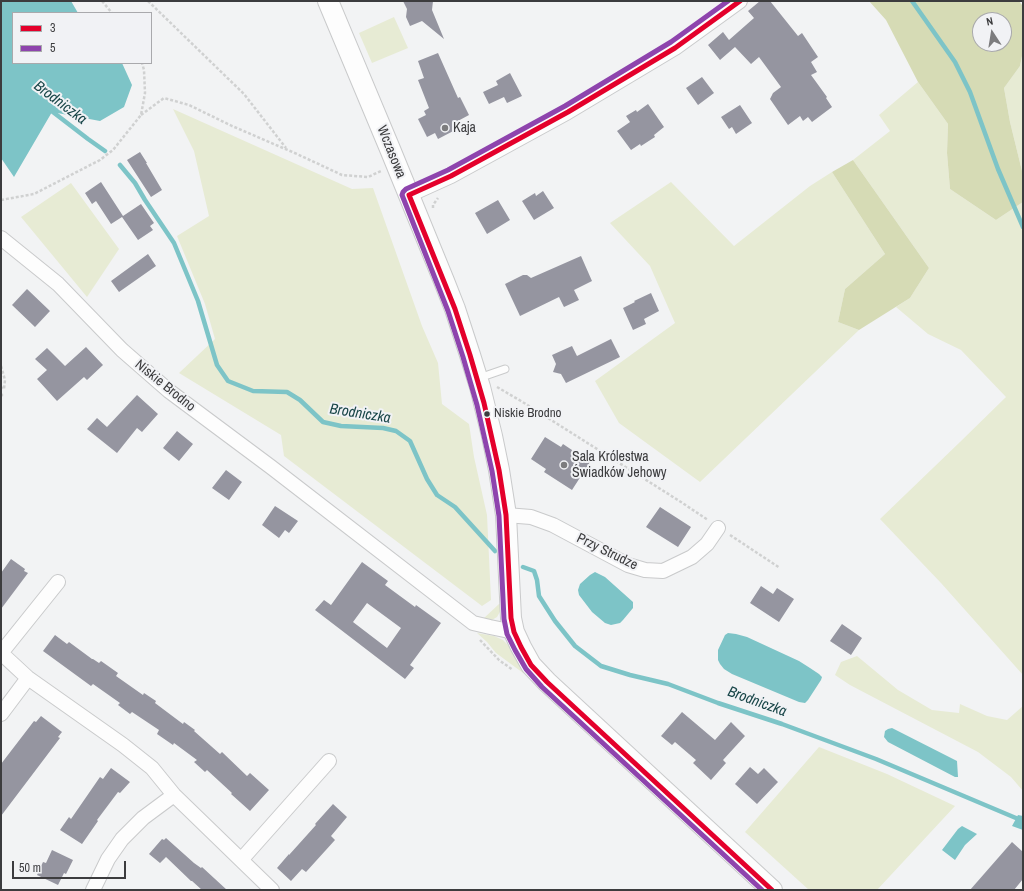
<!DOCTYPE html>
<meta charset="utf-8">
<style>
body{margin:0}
#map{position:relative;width:1024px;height:891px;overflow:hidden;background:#f2f3f4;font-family:"Archivo Narrow",sans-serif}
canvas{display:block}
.frame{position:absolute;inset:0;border:2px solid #3c3c3e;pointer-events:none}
.legend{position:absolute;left:12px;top:12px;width:140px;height:52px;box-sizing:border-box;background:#f1f2f5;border:1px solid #a9a9ac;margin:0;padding:5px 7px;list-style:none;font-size:12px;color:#3c3c3e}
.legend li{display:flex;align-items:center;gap:8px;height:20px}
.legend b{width:20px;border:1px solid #a9a9ac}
.north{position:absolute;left:972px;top:12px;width:40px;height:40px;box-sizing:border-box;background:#f1f2f5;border:1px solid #a9a9ac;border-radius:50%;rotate:348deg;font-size:11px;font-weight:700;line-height:16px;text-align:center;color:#3c3c3e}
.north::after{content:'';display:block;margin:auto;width:14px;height:18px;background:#7c7c7e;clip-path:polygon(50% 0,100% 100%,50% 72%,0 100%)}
.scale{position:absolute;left:12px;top:861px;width:114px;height:18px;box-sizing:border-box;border:2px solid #3c3c3e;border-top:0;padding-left:5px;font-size:12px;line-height:14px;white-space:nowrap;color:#3c3c3e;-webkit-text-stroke:3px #f1f2f5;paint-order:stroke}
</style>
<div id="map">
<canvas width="1024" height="891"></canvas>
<div class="frame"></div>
<ul class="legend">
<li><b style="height:5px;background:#e4002b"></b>3</li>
<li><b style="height:5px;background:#8e44ad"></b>5</li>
</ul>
<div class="north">N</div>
<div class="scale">50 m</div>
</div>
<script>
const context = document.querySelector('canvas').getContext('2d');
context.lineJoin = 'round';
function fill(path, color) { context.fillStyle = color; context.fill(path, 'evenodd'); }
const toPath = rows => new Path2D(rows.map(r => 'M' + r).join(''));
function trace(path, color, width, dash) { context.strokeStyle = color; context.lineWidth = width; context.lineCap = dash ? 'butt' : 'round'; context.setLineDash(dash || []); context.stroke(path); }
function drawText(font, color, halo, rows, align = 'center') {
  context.font = font + ' "Archivo Narrow",sans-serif'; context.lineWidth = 4; context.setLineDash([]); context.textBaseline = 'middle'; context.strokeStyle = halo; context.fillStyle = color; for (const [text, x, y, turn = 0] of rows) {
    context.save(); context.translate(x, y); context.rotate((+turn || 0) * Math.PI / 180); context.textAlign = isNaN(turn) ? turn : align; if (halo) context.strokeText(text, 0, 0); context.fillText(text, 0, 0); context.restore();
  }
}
fill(toPath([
 [394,17,408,48,372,63,359,33],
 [1023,51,1023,175,1010,122,1004,88,1020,66],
 [918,82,948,124,947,153,950,189,996,220,1023,202,1023,675,941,583,880,519,960,442,1006,397,961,350,928,334,896,307,910,298,929,268,853,160,890,131,879,115],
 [173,109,352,189,373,188,422,326,438,363,442,404,469,424,474,457,487,515,491,600,482,606,284,456,281,435,179,373,215,339,205,304,177,236,209,216,194,151],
 [832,172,885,254,845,289,838,322,859,330,700,482,619,423,595,381,675,323,650,266,610,223,671,182,734,246,810,186],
 [71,183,119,249,87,297,21,217],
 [499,604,501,604,501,610,497,617,492,620,483,619],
 [477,633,494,636,503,640,510,647,525,671,534,681,496,653,487,642],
 [857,656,898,690,932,710,959,713,960,704,987,716,1007,720,1023,706,1023,791,1011,777,978,752,850,685,835,675,841,662],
 [819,747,887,774,955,806,877,890,809,890,745,832]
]), '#e7ebd4');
fill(toPath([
 [869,1,1019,1,1022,5,1023,13,1023,51,1020,66,1004,88,1010,122,1023,175,1023,202,996,220,950,189,947,153,948,124,918,82,886,20],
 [980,20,1004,20,1004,44,980,44],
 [853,160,929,268,910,298,859,330,838,322,845,289,885,254,832,172]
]), '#d6dbb5');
fill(toPath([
 [1,1,71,1,78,13,13,13,13,63,122,63,132,85,124,107,100,121,52,112,14,177,1,158],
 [595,572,605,577,633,602,633,608,623,620,620,623,611,625,605,623,592,612,579,595,578,590,580,584,590,575],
 [728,633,736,634,747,637,799,661,810,668,819,674,822,677,821,680,808,700,805,703,799,702,732,674,724,669,720,664,718,660,718,650,725,635],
 [892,728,957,761,958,777,955,777,888,742,884,737,885,731,888,729],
 [1018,815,1023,816,1023,830,1012,826],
 [962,826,977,834,965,845,955,860,942,850,958,829]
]), '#7dc4c7');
trace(toPath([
 [912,1,955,62,970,92,998,169,1023,227],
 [49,109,88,139,105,151],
 [120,165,135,183,145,200,174,243,198,301,217,365,228,381,253,391,287,392,300,400,323,422,341,426,383,428,396,431,410,441,427,479,437,495,455,507,495,551],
 [523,567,534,571,537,580,539,596,555,621,575,646,601,666,630,675,668,684,718,703,782,724,876,759,1023,821]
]), '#7dc4c7', 4.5);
fill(toPath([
 [403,1,433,1,432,10,444,39,422,21,410,26,406,17,407,9],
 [760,1,770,1,798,36,802,33,818,57,811,62,817,72,811,75,827,97,826,98,832,107,812,122,808,117,803,121,800,116,788,125,770,99,773,93,781,87,759,57,751,64,735,47,720,60,708,45,723,32,729,40,754,18,748,11],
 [438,53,458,98,460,97,469,115,456,122,459,128,438,139,435,133,427,137,418,119,426,115,424,111,429,108,418,80,424,78,418,61],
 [510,73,522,96,507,103,504,97,489,104,483,92,498,85,496,81],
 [702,77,714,93,698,105,686,88],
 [648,104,664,127,654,135,655,137,641,146,640,144,631,150,617,131,630,122,626,116,636,110,637,112],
 [740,105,752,123,736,134,732,127,729,129,721,117],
 [140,152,147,163,146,163,162,190,151,197,127,160],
 [101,182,123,216,141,204,154,223,150,226,153,230,138,240,122,217,111,224,96,201,92,204,85,193],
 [543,191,554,208,534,220,522,201,535,193,536,196],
 [498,200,510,220,487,234,475,213],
 [148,254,156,266,119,292,111,281],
 [581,256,592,281,574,290,579,300,564,307,559,297,520,316,505,284,523,275,527,275,531,278],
 [27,289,50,311,35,327,12,305],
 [651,293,659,311,644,319,646,324,633,330,623,308,635,302,634,301],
 [611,339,620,357,566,383,561,374,553,372,556,364,552,355,572,346,577,356],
 [86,347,103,365,87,380,84,377,57,401,37,379,47,370,35,359,47,348,65,366],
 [137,395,158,414,142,432,137,428,117,453,87,429,97,418,107,427],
 [177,431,193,444,179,461,163,448],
 [545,437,561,447,563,444,590,462,572,490,544,472,546,469,531,459],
 [226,470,242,482,229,500,212,488],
 [275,506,298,521,289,533,285,530,279,538,262,525],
 [660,507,691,527,678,547,646,527],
 [11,559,25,569,24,571,28,573,1,609,1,573],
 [362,562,388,581,385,585,415,607,416,605,441,623,410,665,414,668,405,679,315,610,324,600,331,605],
 [367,603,401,628,387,648,353,622],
 [761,586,773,594,777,588,794,599,779,622,750,603],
 [842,624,862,638,851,655,830,641],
 [55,635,67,644,69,642,92,659,93,659,99,663,101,661,118,673,116,676,143,695,144,693,156,701,155,703,183,724,184,722,195,730,194,731,220,754,222,752,247,776,250,773,269,790,250,811,231,794,232,793,207,770,205,772,194,762,197,760,174,743,173,745,157,734,159,730,132,712,130,714,118,705,120,703,93,684,91,686,43,651],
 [682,712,715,740,731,722,745,736,723,760,726,763,711,780,693,763,696,760,675,742,672,745,661,736],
 [41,716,62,732,58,737,60,738,1,816,1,764,34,721,36,722],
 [750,767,758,774,764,768,778,782,757,804,735,784],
 [111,768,130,782,120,793,118,792,97,820,98,821,82,844,60,830,69,817,71,819,100,777,103,779],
 [333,804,347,817,331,836,335,840,306,872,302,869,291,881,277,868,289,854,289,855,316,825,315,824],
 [166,838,194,863,201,868,202,867,227,890,202,890,192,881,191,881,166,857,160,863,149,854,162,839,164,840],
 [1012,842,1023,852,1023,879,1014,890,970,890],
 [52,850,73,860,66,874,64,873,58,885,37,875,43,862,46,863]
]), '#9595a0');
const lane = toPath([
 [479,378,505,369]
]);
const street = toPath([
 [409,195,451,176,568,112,675,48,740,1],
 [1,238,58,284,122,350,169,391,271,467,473,623,490,627,514,632],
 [506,515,531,517,553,525,628,565,645,570,663,571,692,557,707,544,718,528],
 [1,653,28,678,123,745,152,768,174,795,272,890],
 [1,653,58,582],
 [1,714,28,678],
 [241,860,329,761],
 [93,890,108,859,122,839,143,818,174,795]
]);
const secondary = toPath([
 [328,1,390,149,444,281,455,309,470,355,480,387,492,436,499,470,506,515,511,618,514,632,521,647,531,665,547,682,772,890]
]);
trace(lane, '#c9cacb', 9);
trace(street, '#c9cacb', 16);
trace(secondary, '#c9cacb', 22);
trace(toPath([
 [102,1,112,13],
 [148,1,244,94,286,148],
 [141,115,164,98,189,105,232,126,297,154,342,175,368,177,381,171],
 [1,200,34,194,100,160,113,150,141,115,145,93,144,70,142,63],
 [433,208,433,205,438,198],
 [1,366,5,380,4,389,1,387],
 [497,387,521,401,681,502,708,520],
 [1,394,2,395,1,396],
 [730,535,780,568],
 [480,640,499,660,513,670]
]), '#d0d1d1', 2.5, [3, 2]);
trace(lane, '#fdfdfd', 7);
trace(street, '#fdfdfd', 14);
trace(secondary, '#fdfdfd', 20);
trace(toPath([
 [409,195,455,309,470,355,484,403,499,470,506,515,511,618,514,632,521,647,531,665,547,682,772,890],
 [409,195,451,176,568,112,675,48,740,1]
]), '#e4002b', 5);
trace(toPath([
 [728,1,671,42,565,106,448,170,406,189,403,192,402,195,448,311,463,357,477,405,492,471,499,516,504,619,507,634,515,650,526,669,542,687,762,890]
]), '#8e44ad', 5);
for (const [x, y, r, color] of [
 [445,128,4,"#7c7c7e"],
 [487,414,3.5,"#3c3c3e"],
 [564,465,4,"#7c7c7e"]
]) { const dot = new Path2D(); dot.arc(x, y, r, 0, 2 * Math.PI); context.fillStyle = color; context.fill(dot); trace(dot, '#f1f2f5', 1.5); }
drawText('13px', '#3c3c3e', '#f1f2f5', [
 ["Niskie Brodno",494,414]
], 'left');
drawText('14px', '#3c3c3e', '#f1f2f5', [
 ["Kaja",453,128],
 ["Sala Królestwa",572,457],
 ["Świadków Jehowy",572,473]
], 'left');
drawText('14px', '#3c3c3e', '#f1f2f5', [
 ["Wczasowa",391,152,68],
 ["Niskie Brodno",165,386,39],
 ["Przy Strudze",607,552,26]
]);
drawText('italic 15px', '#194648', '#f1f2f5', [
 ["Brodniczka",60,103,37],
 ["Brodniczka",360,414,9],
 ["Brodniczka",757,702,20]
]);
</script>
